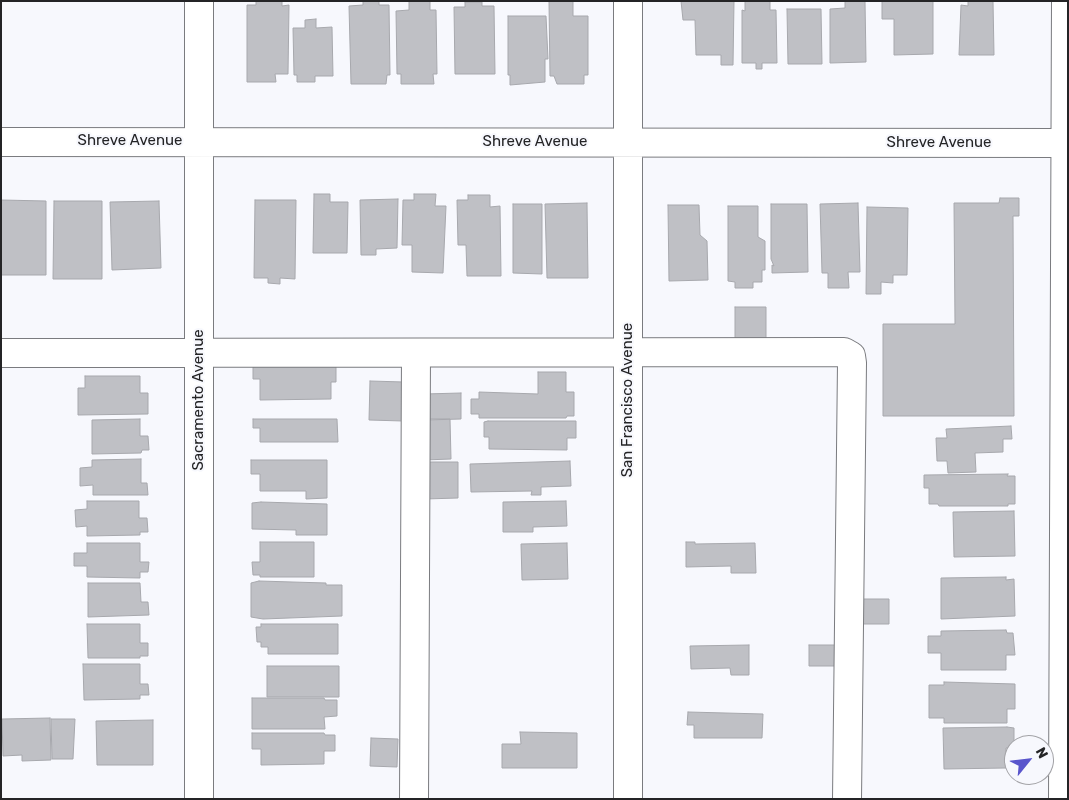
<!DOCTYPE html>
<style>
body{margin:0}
#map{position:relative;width:1069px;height:800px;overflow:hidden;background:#f7f8fd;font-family:Rubik,sans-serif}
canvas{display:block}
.frame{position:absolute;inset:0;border:2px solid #242426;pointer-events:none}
.north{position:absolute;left:1004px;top:735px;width:50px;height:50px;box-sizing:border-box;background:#f7f8fd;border:1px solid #a3a3a7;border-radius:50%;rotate:61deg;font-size:14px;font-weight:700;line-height:20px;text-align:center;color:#242426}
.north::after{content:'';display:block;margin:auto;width:18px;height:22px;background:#5955cc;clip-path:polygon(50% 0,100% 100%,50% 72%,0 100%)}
</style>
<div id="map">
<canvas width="1069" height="800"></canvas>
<div class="frame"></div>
<div class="north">N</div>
</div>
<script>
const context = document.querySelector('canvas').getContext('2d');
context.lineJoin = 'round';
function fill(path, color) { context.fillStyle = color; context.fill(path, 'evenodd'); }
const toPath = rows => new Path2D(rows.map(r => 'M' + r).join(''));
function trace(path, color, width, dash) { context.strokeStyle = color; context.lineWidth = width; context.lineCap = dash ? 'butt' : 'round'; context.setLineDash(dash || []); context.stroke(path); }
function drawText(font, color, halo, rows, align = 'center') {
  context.font = font + ' Rubik,sans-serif'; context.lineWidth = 4; context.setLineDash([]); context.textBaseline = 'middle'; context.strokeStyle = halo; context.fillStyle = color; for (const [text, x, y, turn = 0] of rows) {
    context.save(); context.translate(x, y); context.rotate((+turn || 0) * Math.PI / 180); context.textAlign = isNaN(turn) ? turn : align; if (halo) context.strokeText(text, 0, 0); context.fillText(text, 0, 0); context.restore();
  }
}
const building = toPath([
 [256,1,282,1,282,6,289,5,288,74,275,74,276,82,247,82,247,5,256,5,256,1],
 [363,1,379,1,379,5,389,5,390,75,387,75,386,84,351,84,349,6,363,5,363,1],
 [409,1,430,1,430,10,436,10,437,74,433,74,434,84,401,84,401,74,397,74,396,11,409,10,409,1],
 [549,1,573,1,573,16,588,16,588,75,584,75,584,84,557,84,554,76,550,76,549,1],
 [681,1,734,1,733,65,721,65,721,55,696,55,695,20,683,20,681,1],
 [745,1,770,1,770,10,776,10,777,63,762,63,762,69,756,69,756,63,742,63,742,10,745,11,745,1],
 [845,1,865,1,866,62,830,63,830,9,845,8,845,1],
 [882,1,933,1,933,54,894,55,894,19,882,19,882,1],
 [968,1,993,1,994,55,959,55,961,5,968,6,968,1],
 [465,2,482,2,482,6,494,6,495,74,455,74,454,7,465,7,465,2],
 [787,9,821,9,822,64,788,64,787,9],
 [508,16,546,16,548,59,545,59,545,82,510,85,510,75,508,75,508,16],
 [316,19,316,28,332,27,333,76,315,76,315,82,297,82,297,75,294,75,293,28,305,28,305,20,316,19],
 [314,194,330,194,330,202,348,202,347,253,313,253,314,194],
 [414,194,436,194,435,206,446,206,443,273,412,272,412,245,402,245,403,200,414,200,414,194],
 [468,195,490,195,490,207,500,206,501,276,467,276,466,245,458,245,457,200,468,200,468,195],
 [1000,198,1019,198,1019,216,1013,216,1014,416,883,416,883,324,955,324,954,203,999,203,1000,198],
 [398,199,397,248,376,249,376,255,361,255,360,200,398,199],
 [1,200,46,201,46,275,1,275,1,200],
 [255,200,296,200,295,279,280,278,280,284,268,283,268,278,254,278,255,200],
 [54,201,102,201,102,279,53,279,54,201],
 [159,201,161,268,112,270,110,202,159,201],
 [587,203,588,278,547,278,545,204,587,203],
 [858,203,860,272,848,272,849,288,828,288,828,273,822,273,820,204,858,203],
 [513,204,542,204,542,274,513,273,513,204],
 [771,204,807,204,808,272,772,273,772,265,774,266,771,259,771,204],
 [668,205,699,205,700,235,707,241,708,280,669,281,668,205],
 [728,206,758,206,758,237,765,241,765,270,762,270,762,282,753,282,753,288,735,288,735,282,728,281,728,206],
 [867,207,908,208,907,275,893,275,893,283,881,282,881,294,866,294,867,207],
 [735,307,766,307,766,341,735,341,735,307],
 [336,365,336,382,331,382,331,399,260,400,260,379,253,379,253,367,260,366,336,365],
 [538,372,566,372,566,392,574,392,574,416,567,416,566,418,479,418,479,414,471,414,471,399,479,399,479,392,538,394,538,372],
 [85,376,140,376,140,393,148,393,148,414,78,415,78,388,85,388,85,376],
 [370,381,404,382,403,421,369,420,370,381],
 [461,393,461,419,425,420,424,394,461,393],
 [140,419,140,436,148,436,149,450,142,450,141,453,92,454,92,420,140,419],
 [253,419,337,419,338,442,260,442,260,428,253,428,253,419],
 [423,419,450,419,451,459,424,460,423,419],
 [488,421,576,421,576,438,567,438,567,450,489,449,489,437,484,437,484,422,488,421],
 [1011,426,1012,439,1003,439,1003,452,975,453,976,472,948,473,947,461,937,461,936,438,947,438,946,429,1011,426],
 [141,459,141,483,147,483,148,495,93,495,93,485,80,486,80,468,92,467,92,460,141,459],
 [251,460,327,460,327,498,306,499,306,491,260,491,260,474,251,474,251,460],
 [570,461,571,486,541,487,541,495,531,495,532,491,471,492,470,464,570,461],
 [425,462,458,462,458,498,425,499,425,462],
 [1008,474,1007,476,1015,476,1015,504,1008,504,1008,506,939,506,938,504,929,504,929,488,924,488,924,475,1008,474],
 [87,501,139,501,139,518,147,518,148,532,140,532,140,535,87,536,87,526,76,527,75,510,87,509,87,501],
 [566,501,567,526,533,527,533,532,503,532,503,502,566,501],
 [261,502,327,504,327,535,296,535,296,530,252,529,252,503,261,502],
 [1014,511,1015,556,954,557,953,512,1014,511],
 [260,542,314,542,314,577,260,577,260,575,253,575,252,562,260,562,260,542],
 [686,542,695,542,695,544,755,543,756,573,731,573,731,566,686,567,686,542],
 [87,543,140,543,140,562,149,562,148,572,140,572,140,578,87,577,87,566,74,566,74,553,87,553,87,543],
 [567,543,568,579,522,580,521,544,567,543],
 [1006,577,1006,580,1014,579,1015,616,941,619,941,578,1006,577],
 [259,581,326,583,326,585,342,585,342,616,263,619,251,617,251,583,259,581],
 [88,583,140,583,141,602,148,602,149,615,88,617,88,583],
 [861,599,889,599,889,624,861,624,861,599],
 [87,624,140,624,140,643,148,643,148,656,140,656,140,658,88,658,87,624],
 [261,624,338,624,338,654,268,654,268,647,261,647,261,642,257,642,256,627,261,627,261,624],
 [1006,630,1007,633,1013,633,1015,655,1006,655,1006,670,941,670,941,653,928,653,928,636,941,636,941,631,1006,630],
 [749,645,749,675,731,675,730,668,691,669,690,646,749,645],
 [809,645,836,645,837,666,809,666,809,645],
 [83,664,140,664,140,684,148,684,149,695,140,695,140,699,84,700,83,664],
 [267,666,339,666,339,697,267,697,267,666],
 [944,682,1015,684,1015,709,1007,709,1007,723,944,723,944,718,929,718,929,685,944,685,944,682],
 [252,698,324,698,325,700,337,700,337,716,324,717,325,729,252,729,252,698],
 [688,712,763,714,762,738,694,738,694,725,687,725,688,712],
 [50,718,51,760,22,761,22,755,3,756,2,719,50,718],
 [51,719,75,719,73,759,52,759,51,719],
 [153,720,153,765,97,765,96,721,153,720],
 [1007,727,1014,728,1014,748,1006,748,1006,768,944,769,943,728,1007,727],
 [520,732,577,733,577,768,502,768,502,744,521,744,520,732],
 [252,733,324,733,325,735,335,735,335,751,324,751,324,764,261,765,261,749,252,749,252,733],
 [371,738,398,739,397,767,370,766,371,738]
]);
fill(building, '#bfc0c5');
trace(building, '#a7a8ad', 1);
const minor = toPath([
 [628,1,628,799],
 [1,142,1068,143],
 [1,353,844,352,851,356,852,363,847,799],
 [199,799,199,1],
 [414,799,416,353],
 [1063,799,1066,1]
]);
trace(minor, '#7a7b7f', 30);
trace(minor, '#fff', 28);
drawText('15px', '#242426', '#f7f8fd', [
 ["Shreve Avenue",130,141],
 ["Shreve Avenue",535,142],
 ["Shreve Avenue",939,143],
 ["Sacramento Avenue",199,400,-90],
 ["San Francisco Avenue",628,400,-90]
]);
</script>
